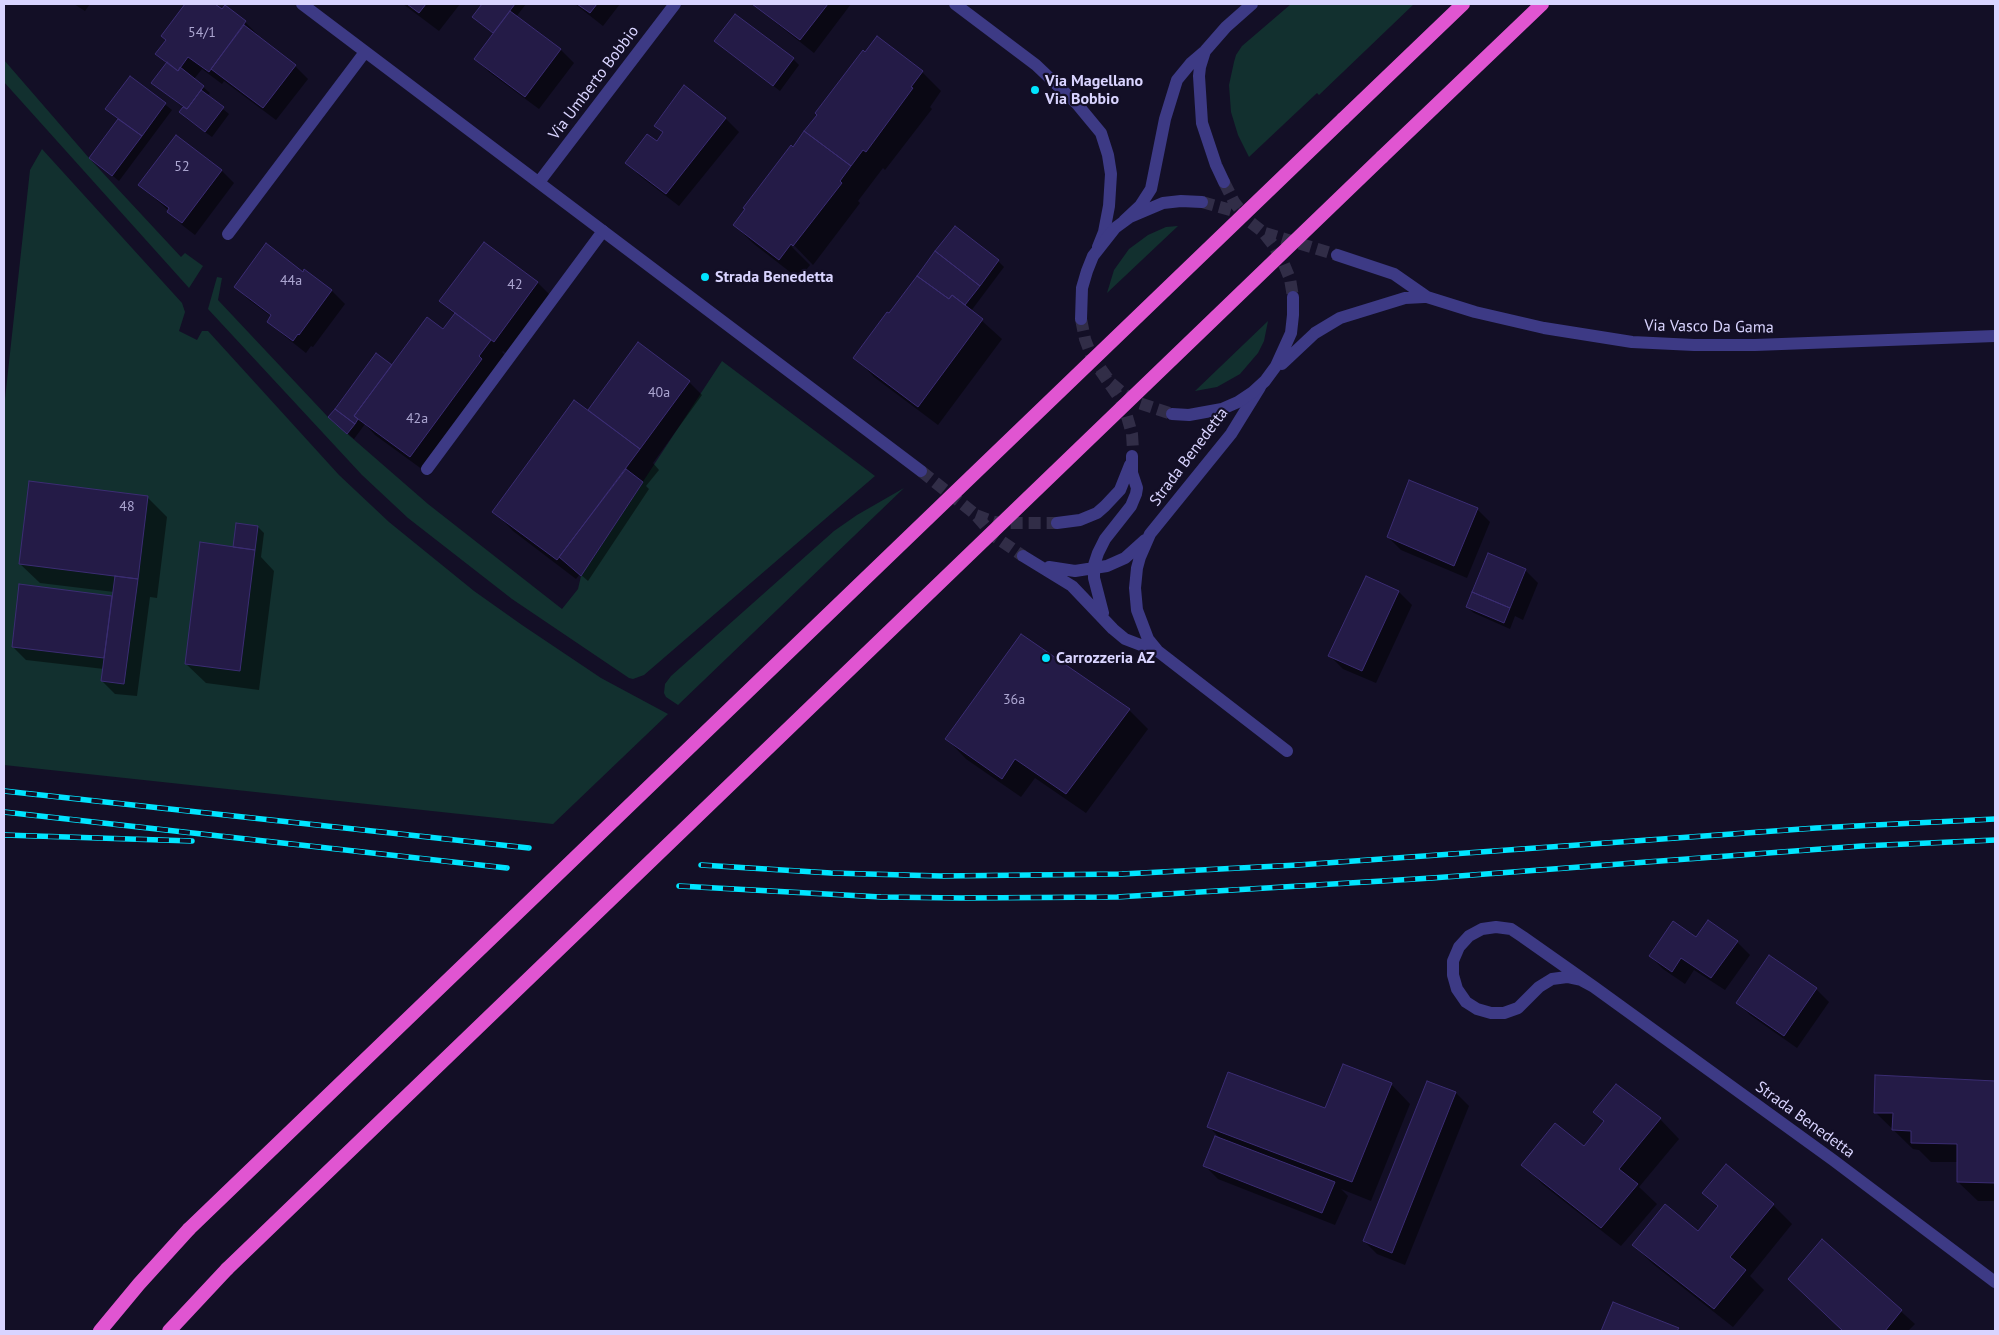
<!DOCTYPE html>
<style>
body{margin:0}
#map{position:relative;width:1999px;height:1335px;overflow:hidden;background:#130f26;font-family:"PT Sans",sans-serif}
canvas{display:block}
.frame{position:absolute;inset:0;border:5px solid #d9d4ff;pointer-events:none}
</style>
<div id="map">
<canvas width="1999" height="1335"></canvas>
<div class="frame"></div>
</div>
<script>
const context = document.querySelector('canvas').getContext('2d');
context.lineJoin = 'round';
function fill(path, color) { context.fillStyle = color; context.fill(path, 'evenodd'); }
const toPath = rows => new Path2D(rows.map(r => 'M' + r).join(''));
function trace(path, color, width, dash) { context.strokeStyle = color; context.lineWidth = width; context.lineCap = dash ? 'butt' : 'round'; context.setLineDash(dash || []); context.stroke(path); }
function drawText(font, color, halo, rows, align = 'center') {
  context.font = font + ' "PT Sans",sans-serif'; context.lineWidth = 4.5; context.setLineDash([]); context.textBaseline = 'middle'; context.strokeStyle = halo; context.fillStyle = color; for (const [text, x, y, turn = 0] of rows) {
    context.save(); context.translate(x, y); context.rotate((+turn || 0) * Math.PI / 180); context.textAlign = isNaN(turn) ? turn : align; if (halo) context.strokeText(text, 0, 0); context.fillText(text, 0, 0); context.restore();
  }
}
fill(toPath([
 [1291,4,1414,4,1319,95,1317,93,1249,157,1238,135,1231,112,1229,85,1234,62,1236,55,1242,46],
 [4,60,89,158,181,257,185,253,203,266,189,288,4,82],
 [42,149,182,303,185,312,179,331,197,340,202,331,208,331,339,475,389,522,474,591,522,625,601,678,668,714,553,824,4,765,4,408,30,170],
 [1178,226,1107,293,1114,270,1129,249,1148,235,1166,227],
 [217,277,222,278,218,300,328,417,428,504,562,609,578,589,581,576,722,361,875,476,644,675,633,679,629,678,512,599,408,518,362,475,208,309],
 [1268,321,1264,341,1258,353,1240,374,1217,387,1195,391],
 [904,488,678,705,666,697,664,693,665,684,671,676,834,531,857,515]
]), '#12302f');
fill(toPath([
 [74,4,90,4,85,11],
 [187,4,212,4,222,11,225,7,245,22,258,35,257,37,295,66,308,79,276,120,224,81,222,84,202,69,194,79,210,93,207,96,229,114,212,137,187,119,180,112,184,108,153,83,167,64,157,54,167,40,163,35],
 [403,4,460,4,439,31],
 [484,4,526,4,516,17,561,50,574,63,539,109,489,72,476,59,494,34,474,17],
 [575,4,620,4,603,26],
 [752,4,851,4,814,53],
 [716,41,793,59,799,65,780,91],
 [922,72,941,91,930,107,932,109,885,170,883,168,858,201,860,203,813,265,790,241,788,243,810,265,799,279,754,244,734,225,793,149],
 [131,77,172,110,119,181,91,158,119,120,106,109],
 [684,87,726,119,739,132,679,206,640,176,627,163,657,142,664,134,656,125],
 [221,170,234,183,195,235,182,225,169,211,140,185],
 [484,244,538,283,551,296,507,354,503,351,502,352,510,360,500,379,430,475,375,435,365,424,354,439,336,423,392,366,443,330,455,315,441,301],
 [998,261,1004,267,971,311,1002,339,938,425,874,377,855,357],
 [305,271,332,291,345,304,313,347,311,346,306,353,282,334,269,321,272,317,249,300,236,287,303,274],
 [689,382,702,395,653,463,659,470,646,486,649,489,588,581,580,574,576,579,513,531,494,511,594,414],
 [147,497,167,517,157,598,150,597,137,696,115,694,102,681,104,669,26,660,13,647,21,586,113,597,114,592,40,583,20,564],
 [1477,509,1490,522,1467,578,1401,550,1388,537],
 [258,527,264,533,261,557,274,571,259,690,206,683,186,664,234,548],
 [1525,570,1538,583,1523,620,1515,616,1510,629,1474,613,1467,607],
 [1366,578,1399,592,1412,605,1376,683,1343,669,1330,656],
 [1129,710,1148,729,1086,813,1035,778,1021,797,966,759,947,739],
 [1708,922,1737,942,1750,955,1725,990,1694,970,1685,984,1663,969,1650,956,1696,939],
 [1816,989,1829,1002,1797,1048,1750,1015,1737,1002],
 [1876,1076,1995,1082,1995,1201,1978,1201,1958,1182,1958,1162,1931,1162,1919,1150,1913,1149,1875,1112],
 [1428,1082,1456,1093,1469,1106,1405,1265,1377,1254,1364,1241],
 [1391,1084,1410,1104,1371,1201,1341,1189,1348,1196,1335,1225,1218,1179,1205,1166,1222,1140,1209,1127,1326,1110],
 [1617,1085,1660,1119,1679,1139,1639,1187,1657,1204,1621,1246,1542,1184,1523,1164,1584,1148,1605,1122,1595,1112],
 [1703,1193,1773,1205,1792,1224,1750,1276,1764,1290,1733,1327,1653,1264,1633,1245,1698,1232,1718,1208],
 [1822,1241,1915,1324,1908,1331,1844,1331,1802,1292],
 [1613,1304,1678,1329,1680,1331,1602,1331]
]), '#0007');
const building = toPath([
 [185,4,215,4,222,9,225,5,246,21,209,72,188,57,178,71,155,54,166,40,161,36,185,4],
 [407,4,426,4,419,13,407,4],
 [482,4,515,4,493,33,472,17,482,4],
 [577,4,597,4,590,13,577,4],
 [752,4,828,4,800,40,752,4],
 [510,11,561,49,525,97,474,59,510,11],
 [735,14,794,58,773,86,714,41,735,14],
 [244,25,296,65,263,108,211,69,244,25],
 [877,36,923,71,911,87,913,88,866,152,863,150,851,166,804,131,817,115,815,113,863,50,865,52,877,36],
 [167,62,178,71,180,67,204,86,187,109,151,83,167,62],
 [130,76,166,103,142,136,105,109,130,76],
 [684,85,726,118,666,194,625,163,647,134,657,141,663,132,654,126,684,85],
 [201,90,224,107,205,132,179,112,183,107,187,109,201,90],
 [118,119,142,136,112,176,89,158,118,119],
 [804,131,851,166,840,181,842,183,793,246,791,244,779,260,733,225,745,209,743,208,791,145,793,147,804,131],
 [176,135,222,170,182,223,167,212,169,208,138,185,176,135],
 [955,226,999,260,980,286,935,251,955,226],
 [484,242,538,282,494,342,439,301,484,242],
 [266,243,303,272,304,269,332,290,299,335,298,334,293,341,267,322,271,315,234,287,266,243],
 [935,251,980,286,965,305,952,295,949,299,917,276,935,251],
 [917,276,949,299,952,295,983,319,918,407,853,358,887,312,889,313,917,276],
 [455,313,491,340,479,356,482,359,410,457,354,416,427,317,443,329,455,313],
 [638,342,690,381,640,449,588,410,638,342],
 [376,353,392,365,354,416,358,419,355,424,335,409,376,353],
 [574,400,640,449,557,560,492,512,574,400],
 [335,409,355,424,347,434,328,417,335,409],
 [626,469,643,482,581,576,559,557,626,469],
 [1409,480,1478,508,1454,566,1387,537,1409,480],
 [29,481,148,496,138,579,19,564,29,481],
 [236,523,258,526,255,550,233,547,236,523],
 [200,542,255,550,240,671,185,664,200,542],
 [1488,553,1526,569,1510,608,1472,592,1488,553],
 [115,576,138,579,124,684,101,681,115,576],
 [1366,576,1399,591,1362,671,1328,656,1366,576],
 [19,584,112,596,104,658,12,647,19,584],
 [1472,592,1510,608,1504,623,1466,607,1472,592],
 [1021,634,1130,709,1066,794,1015,759,1002,779,945,739,1021,634],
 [1708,920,1738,941,1711,978,1681,958,1672,972,1649,956,1673,921,1696,937,1708,920],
 [1769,955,1817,988,1784,1036,1736,1003,1769,955],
 [1343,1064,1392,1083,1352,1182,1207,1127,1228,1072,1325,1108,1343,1064],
 [1875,1075,1995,1081,1995,1183,1957,1182,1957,1144,1911,1143,1911,1131,1892,1130,1893,1113,1874,1113,1875,1075],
 [1427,1081,1456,1092,1392,1253,1363,1241,1427,1081],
 [1616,1084,1661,1118,1619,1169,1638,1184,1601,1228,1521,1165,1555,1123,1584,1146,1604,1121,1593,1112,1616,1084],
 [1215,1136,1335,1182,1322,1213,1203,1166,1215,1136],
 [1726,1164,1774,1204,1730,1257,1746,1270,1714,1309,1632,1245,1665,1204,1698,1231,1718,1206,1702,1193,1726,1164],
 [1822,1239,1902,1310,1885,1331,1843,1331,1788,1279,1822,1239],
 [1613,1302,1679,1328,1677,1331,1601,1331,1613,1302]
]);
fill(building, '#241b47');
trace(building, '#3b2d73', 1);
trace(toPath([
 [1100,370,1122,402,1126,413,1132,434,1133,450],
 [921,471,975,514,994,536,1023,556],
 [976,515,994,522,1005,523,1057,523]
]), '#312d47', 12, [12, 6]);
trace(toPath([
 [1224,182,1234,202,1245,216],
 [1202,202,1234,211,1249,221,1263,232,1274,246,1283,262,1290,279,1293,297],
 [1265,233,1337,255],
 [1081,319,1085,339,1091,355,1111,383,1124,394,1139,403,1172,414]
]), '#312d47', 12, [12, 6]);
trace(toPath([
 [427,469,603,231]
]), '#3d3a85', 12);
trace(toPath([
 [302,4,921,471],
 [955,4,1036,65,1077,104,1101,133,1108,155,1111,174,1109,206,1104,232,1098,247],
 [539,182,675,4],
 [228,234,365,52],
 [1057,523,1080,520,1097,513,1105,506,1120,490,1130,465],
 [1023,556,1072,586,1113,629,1125,639,1159,652,1287,751],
 [1049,567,1075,571,1107,566,1125,558,1145,540],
 [1103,613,1094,578,1094,565,1098,553,1105,539,1131,506,1136,494,1137,488,1132,473,1132,456],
 [1157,650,1148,639,1137,610,1135,588,1137,568,1140,557,1150,534,1231,434,1260,387],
 [1594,987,1581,980,1567,977,1552,979,1539,987,1518,1008,1504,1013,1491,1013,1477,1009,1466,1002,1457,989,1453,975,1453,961,1459,947,1469,936,1482,929,1496,927,1511,929,1523,937,1594,987,1833,1160,1995,1282]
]), '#3d3a85', 12);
trace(toPath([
 [1205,51,1200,67,1199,76,1202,123,1216,165,1224,182],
 [1124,221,1140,206,1151,189,1165,119,1177,80,1191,63,1205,51,1226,27,1252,4],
 [1337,255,1394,274,1427,297,1475,312,1544,328,1632,342,1694,345,1755,345,1995,336],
 [1081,319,1082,288,1087,271,1093,256,1115,228,1130,217,1163,203,1181,201,1202,202],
 [1282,364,1315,333,1340,318,1405,298,1424,297],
 [1172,414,1189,415,1222,409,1238,402,1253,392,1265,381,1276,366,1291,333,1293,315,1293,297]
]), '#3d3a85', 12);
trace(toPath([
 [1343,119,1463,4],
 [1382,157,1542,4],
 [100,1331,139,1284,189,1229],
 [169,1331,227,1269]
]), '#e055d1', 14);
const rail = toPath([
 [4,791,529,848],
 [4,812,507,868],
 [4,835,192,841],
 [701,865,831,873,941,876,1122,874,1298,865,1816,828,1995,819],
 [679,886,881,897,961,898,1117,897,1432,878,1862,846,1995,840]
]);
trace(rail, '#00e5ff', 5.5);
trace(rail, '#130f26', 4, [11]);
trace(toPath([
 [189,1229,1343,119],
 [227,1269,1382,157]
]), '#e055d1', 14);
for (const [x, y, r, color] of [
 [1035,90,5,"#00e5ff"],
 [705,277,5,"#00e5ff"],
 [1046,658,5,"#00e5ff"]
]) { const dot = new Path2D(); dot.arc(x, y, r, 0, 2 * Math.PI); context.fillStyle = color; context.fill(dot); trace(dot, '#130f26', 2); }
drawText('14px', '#aca6d1', null, [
 ["54/1",202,33],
 ["52",182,167],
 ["44a",291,281],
 ["42",515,285],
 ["40a",659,393],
 ["42a",417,419],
 ["48",127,507],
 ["36a",1014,700]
]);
drawText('bold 16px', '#d9d4ff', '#130f26', [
 ["Via Magellano",1045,81],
 ["Via Bobbio",1045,99],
 ["Strada Benedetta",715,277],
 ["Carrozzeria AZ",1056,658]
], 'left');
drawText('16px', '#d9d4ff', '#130f26', [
 ["Via Umberto Bobbio",594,83,-53],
 ["Via Vasco Da Gama",1709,327,1],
 ["Strada Benedetta",1189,457,-53],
 ["Strada Benedetta",1805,1120,36]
]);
</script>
